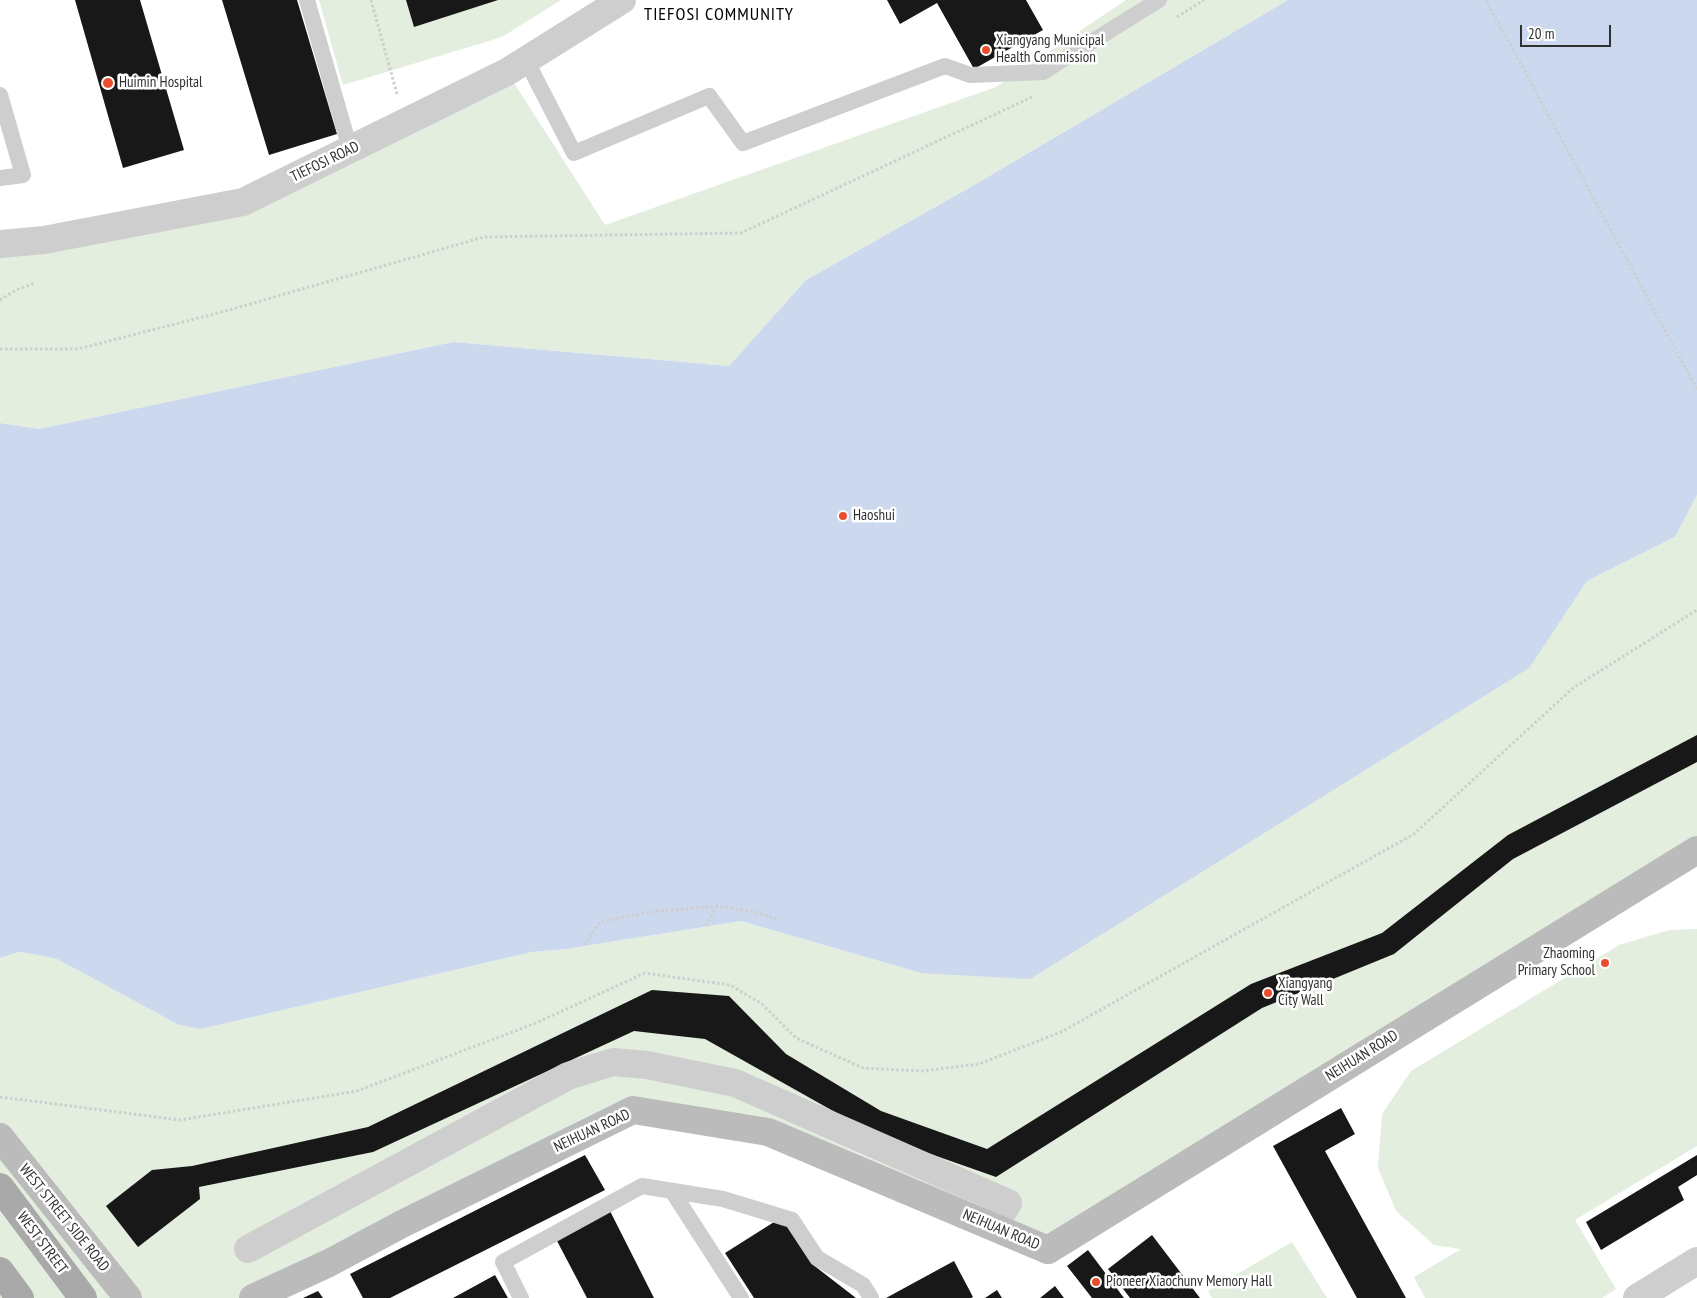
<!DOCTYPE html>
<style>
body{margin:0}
#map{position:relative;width:1697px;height:1298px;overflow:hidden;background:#fff;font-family:"PT Sans Narrow",sans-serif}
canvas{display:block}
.scale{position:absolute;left:1520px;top:25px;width:91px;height:22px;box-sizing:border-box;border:2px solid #313131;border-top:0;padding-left:6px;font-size:15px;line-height:18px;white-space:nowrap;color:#313131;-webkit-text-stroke:4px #fff;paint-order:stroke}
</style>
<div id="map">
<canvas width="1697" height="1298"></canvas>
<div class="scale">20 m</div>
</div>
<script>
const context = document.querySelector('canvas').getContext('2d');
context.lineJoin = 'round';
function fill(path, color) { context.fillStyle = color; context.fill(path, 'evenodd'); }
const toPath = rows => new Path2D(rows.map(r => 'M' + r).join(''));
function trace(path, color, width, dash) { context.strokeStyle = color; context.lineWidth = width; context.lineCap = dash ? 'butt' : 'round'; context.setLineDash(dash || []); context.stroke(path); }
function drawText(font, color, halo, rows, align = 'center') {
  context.font = font + ' "PT Sans Narrow",sans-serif'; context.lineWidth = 5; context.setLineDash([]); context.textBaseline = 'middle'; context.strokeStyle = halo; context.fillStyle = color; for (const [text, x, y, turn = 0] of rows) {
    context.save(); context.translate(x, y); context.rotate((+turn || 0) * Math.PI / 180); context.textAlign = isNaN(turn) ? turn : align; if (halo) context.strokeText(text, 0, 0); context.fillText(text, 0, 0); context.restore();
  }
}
fill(toPath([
 [319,0,561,0,502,37,343,85],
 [1126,0,1288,0,976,184,806,280,729,366,453,342,39,429,0,423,0,244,243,202,507,72,605,225,996,87],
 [1697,495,1697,850,1048,1250,768,1132,633,1110,253,1298,0,1298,0,958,19,952,39,955,57,959,179,1025,201,1029,532,952,566,949,741,921,921,973,1528,668,1587,581,1675,537],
 [1697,929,1697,1146,1575,1220,1616,1289,1602,1298,1425,1298,1414,1277,1461,1249,1434,1245,1396,1211,1378,1168,1382,1114,1411,1071,1619,945,1669,930],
 [1292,1242,1327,1298,1212,1298,1208,1291]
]), '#e3eedf');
fill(toPath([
 [1288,0,1697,0,1697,495,1675,537,1587,581,1529,668,1030,979,921,973,741,921,566,949,532,952,201,1029,179,1025,57,959,39,955,19,952,0,958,0,423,39,429,453,342,729,366,806,280,976,184]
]), '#cbd8ee');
fill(toPath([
 [75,0,140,0,184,150,123,168],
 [222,0,297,0,337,134,269,155],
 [406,0,498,0,414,27],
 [887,0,1026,0,1043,30,974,69,937,3,900,24],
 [1697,735,1697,762,1513,859,1394,954,1262,1008,996,1177,874,1134,705,1039,634,1031,373,1152,199,1187,200,1199,138,1247,106,1206,152,1170,192,1166,368,1127,652,990,729,996,786,1054,881,1111,987,1149,1251,984,1382,933,1508,835],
 [1341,1108,1355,1134,1325,1151,1406,1298,1357,1298,1273,1146],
 [585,1155,605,1190,390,1298,363,1298,350,1274],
 [1697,1155,1697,1175,1678,1187,1684,1200,1601,1250,1586,1222],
 [610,1211,654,1298,587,1298,556,1239],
 [782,1217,812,1264,856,1298,754,1298,725,1253],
 [1152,1235,1200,1298,1130,1298,1108,1269],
 [1088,1250,1124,1298,1092,1298,1067,1266],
 [954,1261,973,1297,971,1298,886,1298],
 [495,1275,508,1298,453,1298],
 [1055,1286,1064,1298,1040,1298],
 [997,1290,1002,1298,985,1298],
 [318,1291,323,1298,303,1298]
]), '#181818');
trace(toPath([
 [371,0,397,94],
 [1486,0,1697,389],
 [1177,17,1204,0],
 [0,300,16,290,35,283],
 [0,349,76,349,90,346,229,310,484,237,741,233,1032,97],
 [706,926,716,907],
 [584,945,600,922,650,912,716,906,755,912,777,919],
 [0,1097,180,1120,357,1091,536,1023,645,973,730,985,762,1004,796,1038,863,1068,922,1071,979,1064,1061,1032,1414,834,1573,688,1697,610]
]), '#cecece', 3, [2.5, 2.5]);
trace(toPath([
 [307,0,350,149],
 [526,60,574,153,709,96,743,143,945,66,970,75,1043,72,1159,0],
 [0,95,23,175,0,178],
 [672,1191,741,1298],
 [521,1298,503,1262,642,1186,723,1199,792,1220,817,1258,863,1285,871,1298]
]), '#cecece', 16);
trace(toPath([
 [0,244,44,240,243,202,507,72,622,0],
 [248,1249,568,1076,613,1062,647,1065,735,1083,1008,1203,993,1227],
 [1637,1298,1697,1261]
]), '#cecece', 28);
trace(toPath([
 [0,1137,128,1298],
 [253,1298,329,1263,402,1224,633,1110,768,1132,1048,1250,1697,850]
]), '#bbb', 28);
trace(toPath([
 [0,1187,83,1298],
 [0,1271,20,1298]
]), '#a9a9a9', 28);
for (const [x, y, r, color] of [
 [986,50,5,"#ec4d2f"],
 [108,83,6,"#ec4d2f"],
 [843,516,5,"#ec4d2f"],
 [1605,963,5,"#ec4d2f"],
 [1268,993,5,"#ec4d2f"],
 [1096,1282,5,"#ec4d2f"]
]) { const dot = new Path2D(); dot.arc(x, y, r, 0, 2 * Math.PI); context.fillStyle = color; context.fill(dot); trace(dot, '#fff', 2); }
drawText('15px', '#313131', '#fff', [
 ["Xiangyang Municipal",996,41],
 ["Health Commission",996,58],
 ["Huimin Hospital",119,83],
 ["Haoshui",853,516],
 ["Zhaoming",1595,954,"right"],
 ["Primary School",1595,971,"right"],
 ["Xiangyang",1278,984],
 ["City Wall",1278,1001],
 ["Pioneer Xiaochunv Memory Hall",1106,1282]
], 'left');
drawText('15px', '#313131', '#fff', [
 ["TIEFOSI ROAD",325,162,-26],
 ["NEIHUAN ROAD",1362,1056,-32],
 ["NEIHUAN ROAD",592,1131,-25],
 ["WEST STREET SIDE ROAD",64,1218,51],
 ["NEIHUAN ROAD",1001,1230,23],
 ["WEST STREET",42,1243,53]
]);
context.letterSpacing = '1px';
drawText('18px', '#000', '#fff', [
 ["TIEFOSI COMMUNITY",719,15]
]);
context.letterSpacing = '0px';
</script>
